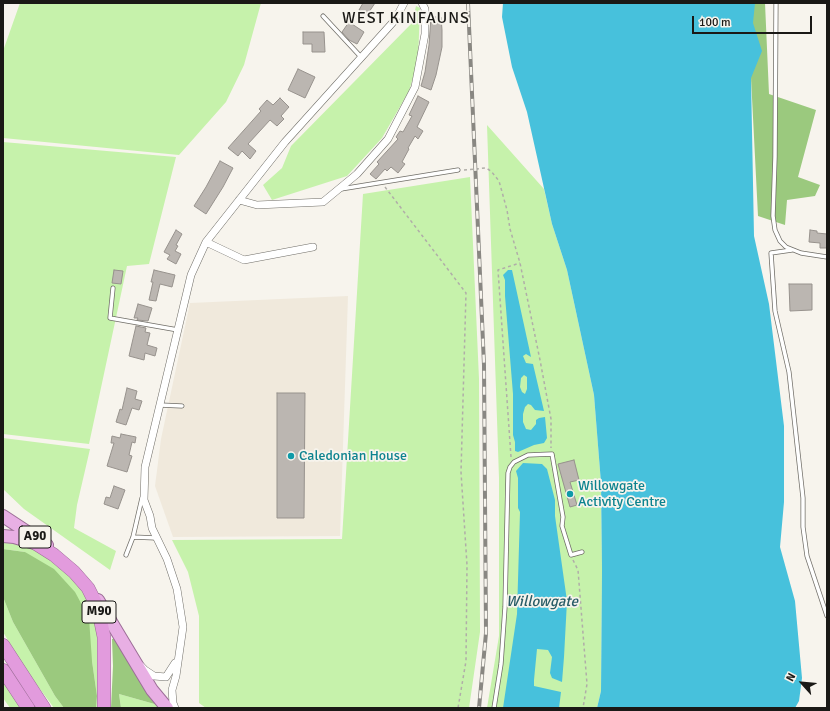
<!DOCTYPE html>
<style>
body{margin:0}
#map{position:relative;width:830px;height:711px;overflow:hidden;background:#f7f4ed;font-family:Signika,sans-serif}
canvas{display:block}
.frame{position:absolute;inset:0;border:4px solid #1a1916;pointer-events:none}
.north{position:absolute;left:782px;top:663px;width:40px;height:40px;-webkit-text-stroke:3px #f7f4ed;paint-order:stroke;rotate:297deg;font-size:11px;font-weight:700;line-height:16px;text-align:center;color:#1a1916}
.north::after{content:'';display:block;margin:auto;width:14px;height:18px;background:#1a1916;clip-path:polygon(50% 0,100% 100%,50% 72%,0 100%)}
.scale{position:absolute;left:692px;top:16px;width:120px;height:18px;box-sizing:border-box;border:2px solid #1a1916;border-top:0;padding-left:5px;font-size:12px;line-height:14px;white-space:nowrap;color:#1a1916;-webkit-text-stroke:3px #f7f4ed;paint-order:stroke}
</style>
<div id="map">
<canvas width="830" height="711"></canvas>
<div class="frame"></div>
<div class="north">N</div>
<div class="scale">100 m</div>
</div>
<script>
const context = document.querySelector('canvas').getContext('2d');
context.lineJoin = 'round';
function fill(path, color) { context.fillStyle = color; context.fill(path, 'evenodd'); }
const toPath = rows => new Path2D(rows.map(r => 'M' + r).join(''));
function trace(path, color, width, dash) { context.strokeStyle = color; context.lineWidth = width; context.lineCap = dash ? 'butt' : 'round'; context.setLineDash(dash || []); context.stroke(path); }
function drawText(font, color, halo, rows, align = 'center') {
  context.font = font + ' Signika,sans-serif'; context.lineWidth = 3.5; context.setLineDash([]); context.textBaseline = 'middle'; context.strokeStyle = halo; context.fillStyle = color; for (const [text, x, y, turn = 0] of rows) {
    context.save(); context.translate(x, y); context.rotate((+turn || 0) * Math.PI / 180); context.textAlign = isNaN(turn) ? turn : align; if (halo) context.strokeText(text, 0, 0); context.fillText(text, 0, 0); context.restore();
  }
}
fill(toPath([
 [348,296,340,536,173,537,155,486,161,439,190,303]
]), '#f0e9dc');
fill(toPath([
 [20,3,261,3,244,65,226,102,179,155,3,138,3,51],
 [416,6,420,8,418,61,409,91,382,138,347,176,272,200,263,185,282,168,291,146,412,23],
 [487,125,544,189,552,224,567,270,594,395,601,483,602,570,601,691,597,708,487,708,499,636,499,478],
 [3,142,176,157,149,264,127,266,89,444,3,434],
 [470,177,479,379,480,632,469,708,206,708,199,703,199,616,188,572,172,540,342,539,363,194],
 [3,438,90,449,77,505,74,528,116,551,110,570,24,509,3,489],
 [3,543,22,544,47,555,72,573,96,608,102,708,96,708,97,696,92,661,25,552,3,549],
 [3,597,13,622,55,696,64,708,54,708,26,670,3,632],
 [3,681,22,708,10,708,3,698],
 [119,694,158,705,160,708,121,708]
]), '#c6f2ab');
fill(toPath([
 [737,3,765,3,769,94,816,110,798,177,820,185,815,196,787,200,785,225,758,216,751,78],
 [3,549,25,552,54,569,75,592,89,618,92,661,97,696,96,708,64,708,55,696,13,622,3,597],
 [116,638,158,705,119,694,121,708,111,708,113,666,112,639]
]), '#9bc97e');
fill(toPath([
 [503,3,755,3,753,23,762,51,751,78,754,236,769,304,784,426,784,502,780,547,795,601,802,678,799,701,795,708,597,708,601,691,602,570,601,483,594,395,567,270,552,224,527,112,512,67,502,17],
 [508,270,512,270,531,357,526,354,523,356,526,363,533,364,544,411,535,410,531,405,528,404,525,407,523,414,523,422,526,429,531,430,536,424,536,420,539,418,545,417,547,438,544,443,534,445,518,452,515,451,515,442,513,435,513,394,505,296,505,280,503,275],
 [524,375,527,377,527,389,525,394,522,392,520,387,521,378],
 [523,463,542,464,547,469,555,500,555,516,567,601,564,657,562,682,552,678,550,673,552,657,548,650,537,649,534,680,534,686,561,692,559,708,503,708,517,614,520,512,518,508,518,478,516,471]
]), '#47c1dc');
const building = toPath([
 [363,3,375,3,367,15,359,10,363,3],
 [431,17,441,17,442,30,442,47,436,75,431,90,421,86,425,72,429,45,431,17],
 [349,22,364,32,357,44,349,40,342,32,349,22],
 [303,32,324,32,325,52,312,52,312,44,303,44,303,32],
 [298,69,315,77,305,98,288,90,298,69],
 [418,96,429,102,417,127,423,131,418,139,415,136,408,148,409,149,402,162,405,164,398,173,391,167,387,171,385,169,376,179,370,174,379,164,377,162,398,139,396,137,400,131,403,132,412,116,409,115,418,96],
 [280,98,289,107,281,116,284,119,277,126,270,120,248,144,256,151,250,159,242,151,238,156,228,148,261,111,259,109,267,100,273,105,280,98],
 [220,161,233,168,223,187,206,214,194,206,206,187,220,161],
 [176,230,182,234,176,245,178,246,175,251,181,254,176,264,167,259,170,255,164,252,176,230],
 [810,230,817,231,817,233,827,234,827,248,820,248,820,243,809,242,810,230],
 [114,270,123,271,121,284,112,283,114,270],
 [154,270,175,275,172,287,160,284,156,301,149,300,153,282,151,282,154,270],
 [789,284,812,284,812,310,790,311,789,284],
 [138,304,152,308,148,321,137,320,138,318,134,318,138,304],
 [136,326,146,328,145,332,150,333,147,345,157,348,155,356,145,353,144,360,129,356,136,326],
 [127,388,137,391,135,399,142,401,139,410,132,408,126,425,116,422,120,409,122,410,127,388],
 [277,393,305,393,304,518,277,518,277,393],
 [121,434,136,437,135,443,132,442,129,455,132,456,127,472,107,466,114,443,111,443,112,436,120,438,121,434],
 [574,460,579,480,570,482,577,505,570,507,558,464,574,460],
 [114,486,125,490,118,509,104,504,106,497,110,498,114,486]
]);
fill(building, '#bbb6b1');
trace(building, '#97928d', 1);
const service = toPath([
 [776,3,775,157,773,216,775,230,780,241,786,247,801,253,827,257],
 [323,16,361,57],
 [341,189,458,170],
 [792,250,771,253,775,311,789,372,803,498,803,527,807,556,827,616],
 [113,288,110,318,178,330],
 [160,405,182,406],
 [133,537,156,538],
 [126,555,133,537,142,498],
 [494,708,501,664,505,607,508,473,510,467,514,462,528,455,552,454,563,517,562,526,571,555,582,552]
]);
const minor = toPath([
 [239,200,257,205,323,202,357,174,388,139,415,87,425,34,425,9,422,3],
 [206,242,244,260,313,247],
 [141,666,145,670,154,676,166,677,175,663],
 [175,708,173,703,172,690,176,676,183,627,177,589,167,559,152,528,150,516,144,500,145,467,191,275,206,242,285,142,395,20,404,3]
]);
const trunk = toPath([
 [3,516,47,545],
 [3,536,14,537,38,544],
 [98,600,152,690,167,708]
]);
const motorway = toPath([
 [35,543,54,555,74,572,88,588,98,608,104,637,104,708],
 [3,645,44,708],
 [3,670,28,708]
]);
trace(service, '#706e68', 5);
trace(minor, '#706e68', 8);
trace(trunk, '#9c6e97', 14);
trace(motorway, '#9c6e97', 14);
trace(toPath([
 [464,170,486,168,491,171,499,181,507,210,510,229,520,263,540,360,551,419,551,448],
 [385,187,466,293,461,472,467,565,466,661,458,708],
 [511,457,498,270,520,263],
 [573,560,578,570,587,684,583,708]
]), '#b0ada8', 1.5, [3, 3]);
trace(service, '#fff', 3.5);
trace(minor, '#fff', 7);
trace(trunk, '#e8afe4', 12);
trace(motorway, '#e29bdd', 13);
const rail = toPath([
 [468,3,484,365,486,633,479,708]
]);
trace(rail, '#898782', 4);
trace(rail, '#f7f4ed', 2.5, [8]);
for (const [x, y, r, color] of [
 [291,456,4,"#0f9aa8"],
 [570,494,4,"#0f9aa8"]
]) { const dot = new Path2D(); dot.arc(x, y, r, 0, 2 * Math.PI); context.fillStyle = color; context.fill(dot); trace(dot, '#f7f4ed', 1.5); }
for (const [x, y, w] of [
 [35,537,32],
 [99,612,34]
]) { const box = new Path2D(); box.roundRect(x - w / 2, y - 11, w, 22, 3); context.fillStyle = '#f7f4ed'; context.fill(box); trace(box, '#1a1916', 1); }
drawText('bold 13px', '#1a1916', null, [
 ["A90",35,537],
 ["M90",99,612]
]);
drawText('14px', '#0d838f', '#f7f4ed', [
 ["Caledonian House",299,456],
 ["Willowgate",578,486],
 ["Activity Centre",578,502]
], 'left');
drawText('italic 15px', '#2a5d68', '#f7f4ed', [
 ["Willowgate",542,602]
]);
context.letterSpacing = '1px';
drawText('16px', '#1a1916', '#f7f4ed', [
 ["WEST KINFAUNS",406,19]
]);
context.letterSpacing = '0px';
</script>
